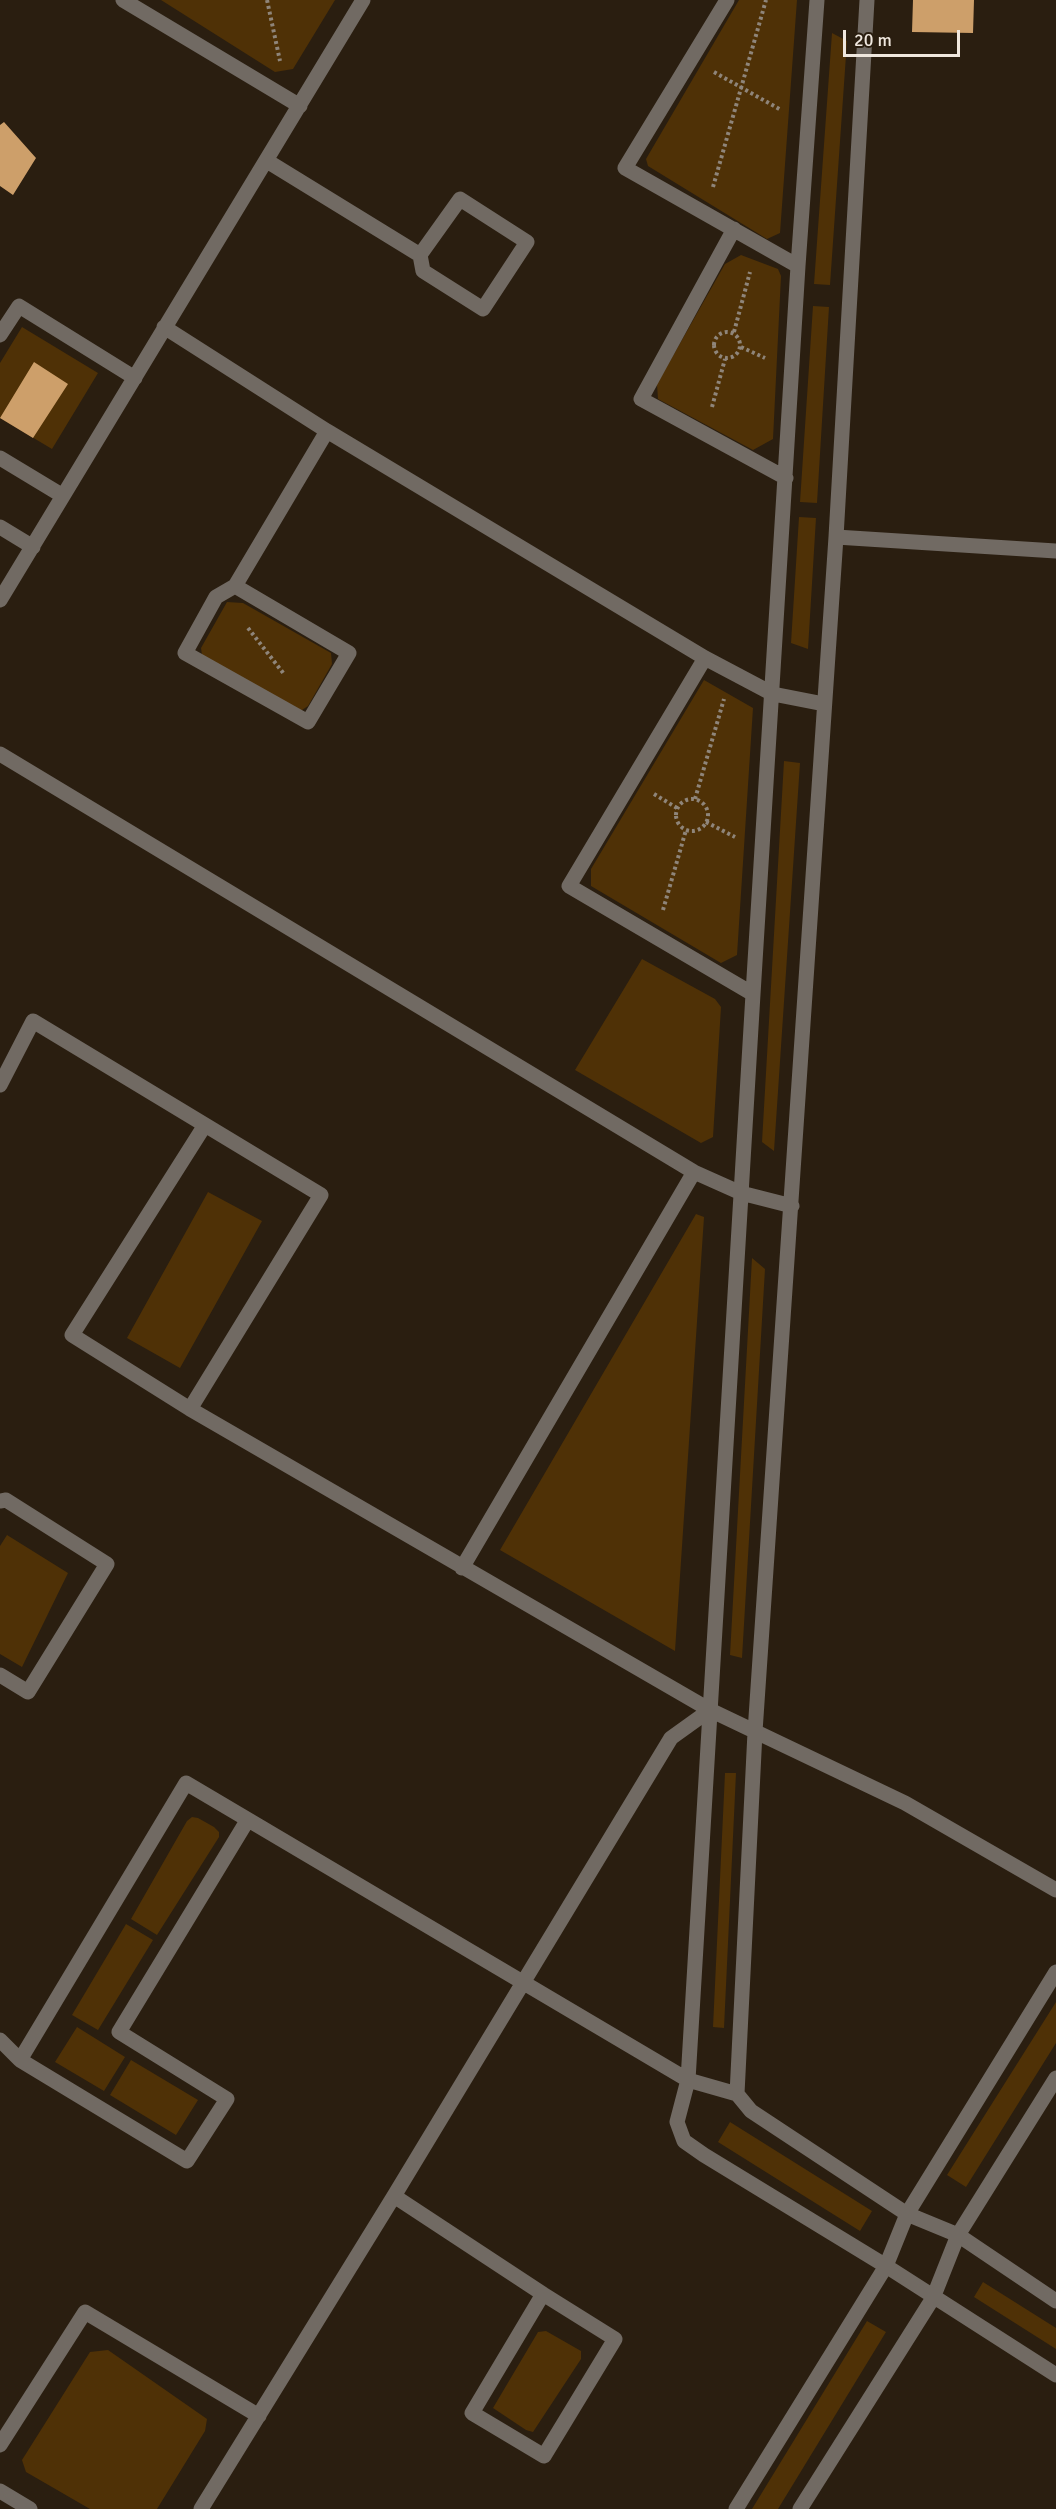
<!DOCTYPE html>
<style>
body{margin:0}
#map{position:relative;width:1056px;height:2509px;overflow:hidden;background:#2a1e10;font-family:Signika,sans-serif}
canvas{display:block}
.scale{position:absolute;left:843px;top:30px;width:117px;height:27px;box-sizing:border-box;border:3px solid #efe7de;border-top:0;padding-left:8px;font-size:18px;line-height:21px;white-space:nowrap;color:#efe7de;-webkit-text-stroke:4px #2a1e10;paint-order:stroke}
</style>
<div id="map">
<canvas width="1056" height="2509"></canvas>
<div class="scale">20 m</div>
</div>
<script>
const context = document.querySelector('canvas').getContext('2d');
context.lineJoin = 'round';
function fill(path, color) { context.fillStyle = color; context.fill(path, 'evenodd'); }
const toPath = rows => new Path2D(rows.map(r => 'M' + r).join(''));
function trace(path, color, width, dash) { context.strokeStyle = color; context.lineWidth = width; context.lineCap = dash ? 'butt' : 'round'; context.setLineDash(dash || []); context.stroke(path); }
fill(toPath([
 [161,0,335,0,293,69,275,72],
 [739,0,797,0,780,233,767,239,648,166,646,159],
 [832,33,847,41,830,285,814,284],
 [741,255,778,269,781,276,773,439,753,450,658,399,657,384,725,264],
 [813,306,829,307,817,503,800,502],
 [22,327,98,373,52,449,0,418,0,363],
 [799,517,816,518,808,649,791,643],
 [227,602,243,603,331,653,332,664,308,706,299,712,202,655,201,648],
 [704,680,753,708,737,955,721,963,591,886,591,869],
 [784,761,800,763,774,1151,762,1142],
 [642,959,715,999,721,1007,713,1137,701,1143,575,1070],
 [208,1192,262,1221,180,1368,127,1338],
 [696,1214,704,1217,675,1651,500,1550],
 [752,1258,765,1269,742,1658,730,1655],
 [7,1535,68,1573,22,1667,0,1654,0,1546],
 [725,1773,736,1773,724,2028,713,2027],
 [192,1817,198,1818,214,1827,219,1832,219,1837,157,1935,131,1919,187,1821],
 [126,1924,153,1940,98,2030,72,2015],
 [1056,2002,1056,2043,966,2187,947,2175],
 [77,2027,125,2057,104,2091,55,2062],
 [131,2060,198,2100,176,2135,110,2095],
 [730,2122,872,2211,860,2231,718,2142],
 [983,2282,1056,2328,1056,2349,974,2297],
 [867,2321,886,2332,778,2509,752,2509],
 [546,2331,581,2351,581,2359,533,2432,526,2430,493,2408,538,2332],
 [108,2350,207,2419,205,2431,157,2509,90,2509,26,2472,22,2460,90,2352]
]), '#4f3106');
fill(toPath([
 [913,0,974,0,973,33,912,32],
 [4,122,36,158,13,195,0,186,0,125],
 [34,362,68,384,33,438,0,418]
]), '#cd9f6a');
trace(toPath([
 [267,0,280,61],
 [714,72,781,110],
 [713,187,766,0],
 '714 345a13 13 0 1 1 26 0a13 13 0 1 1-26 0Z',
 [734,332,750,272],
 [741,347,765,358],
 [712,407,725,359],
 [248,628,284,674],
 [654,794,677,808],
 '676 815a16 16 0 1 1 32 0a16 16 0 1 1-32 0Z',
 [695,799,724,699],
 [706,822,735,837],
 [663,910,686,830]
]), '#8f857a', 4, [3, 3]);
trace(toPath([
 [123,0,300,106],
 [727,0,625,168,798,266],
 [817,0,798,266,753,994,688,2080,677,2122,684,2141,704,2155,886,2266,1056,2375],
 [867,0,836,537,755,1732,737,2094,751,2111,907,2214,958,2235,1056,2301],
 [267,161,420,255,423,271,483,309,527,242,460,199,420,255],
 [734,229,641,399,786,478],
 [164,327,327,431,705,658,773,694,824,704],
 [0,335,19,306,135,378],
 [0,458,63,496],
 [0,527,33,547],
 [836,537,1056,551],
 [235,586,349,653,308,722,185,653,216,597,235,586,327,431],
 [0,600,363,0],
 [705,658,569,886,753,994],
 [0,754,694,1172,741,1193,792,1206],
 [0,1085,33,1021,321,1195,190,1409,710,1710,905,1803,1056,1890],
 [190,1409,72,1335,205,1125],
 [0,1501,6,1500,107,1564,28,1692,0,1675],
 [462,1568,694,1172],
 [0,2040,20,2060,187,2161,227,2099,119,2032,247,1821],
 [20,2060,186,1783,688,2080,737,2094],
 [394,2196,543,2294],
 [543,2294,615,2339,544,2456,472,2413,543,2294],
 [0,2445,85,2312,259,2416],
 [0,2491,30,2509],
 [201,2509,394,2196,671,1738,710,1710],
 [736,2509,886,2266,907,2214,1056,1972],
 [800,2509,933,2298,958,2235,1056,2078]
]), '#716a63', 15);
</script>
